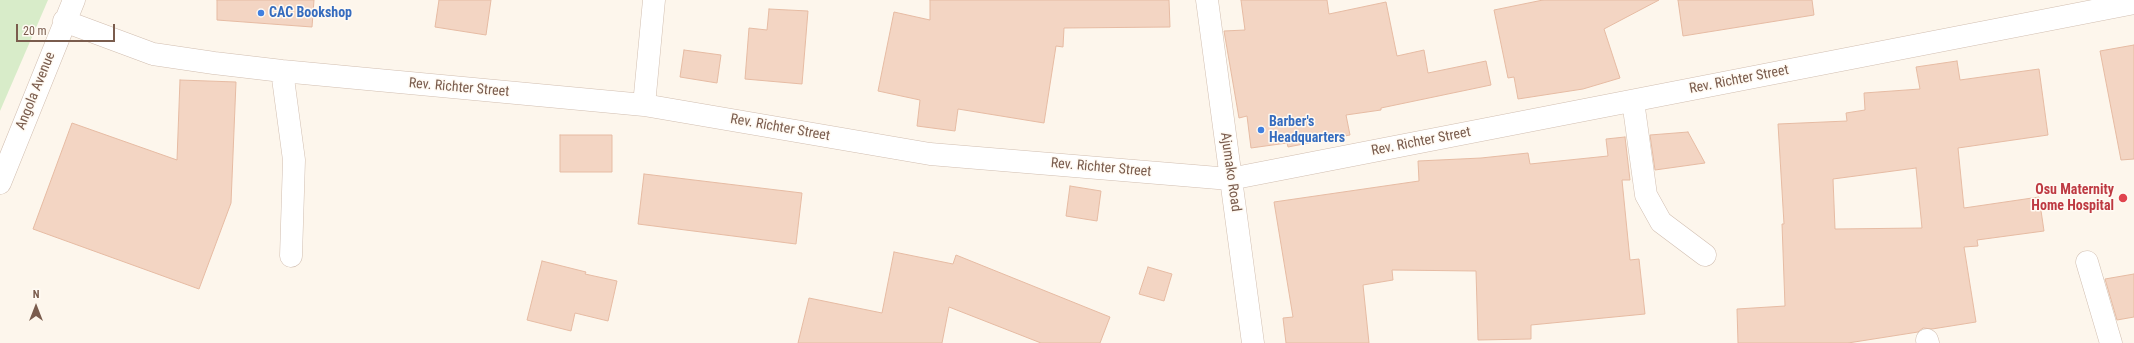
<!DOCTYPE html>
<style>
body{margin:0}
#map{position:relative;width:2134px;height:343px;overflow:hidden;background:#fdf6ec;font-family:"Roboto Condensed",sans-serif}
canvas{display:block}
.north{position:absolute;left:16px;top:287px;width:40px;height:40px;-webkit-text-stroke:3px #fffaf3;paint-order:stroke;rotate:0deg;font-size:11px;font-weight:700;line-height:16px;text-align:center;color:#7a5c4d}
.north::after{content:'';display:block;margin:auto;width:14px;height:18px;background:#7a5c4d;clip-path:polygon(50% 0,100% 100%,50% 72%,0 100%)}
.scale{position:absolute;left:16px;top:24px;width:99px;height:18px;box-sizing:border-box;border:2px solid #7a5c4d;border-top:0;padding-left:5px;font-size:12px;line-height:14px;white-space:nowrap;color:#7a5c4d;-webkit-text-stroke:3px #fffaf3;paint-order:stroke}
</style>
<div id="map">
<canvas width="2134" height="343"></canvas>
<div class="north">N</div>
<div class="scale">20 m</div>
</div>
<script>
const context = document.querySelector('canvas').getContext('2d');
context.lineJoin = 'round';
function fill(path, color) { context.fillStyle = color; context.fill(path, 'evenodd'); }
const toPath = rows => new Path2D(rows.map(r => 'M' + r).join(''));
function trace(path, color, width, dash) { context.strokeStyle = color; context.lineWidth = width; context.lineCap = dash ? 'butt' : 'round'; context.setLineDash(dash || []); context.stroke(path); }
function drawText(font, color, halo, rows, align = 'center') {
  context.font = font + ' "Roboto Condensed",sans-serif'; context.lineWidth = 3; context.setLineDash([]); context.textBaseline = 'middle'; context.strokeStyle = halo; context.fillStyle = color; for (const [text, x, y, turn = 0] of rows) {
    context.save(); context.translate(x, y); context.rotate((+turn || 0) * Math.PI / 180); context.textAlign = isNaN(turn) ? turn : align; if (halo) context.strokeText(text, 0, 0); context.fillText(text, 0, 0); context.restore();
  }
}
fill(toPath([
 [0,0,48,0,0,111]
]), '#d8ecc9');
const building = toPath([
 [217,0,314,0,312,27,217,20,217,0],
 [439,0,491,0,486,35,435,27,439,0],
 [930,0,1169,0,1170,27,1064,28,1063,47,1056,46,1044,123,958,109,955,131,917,126,920,100,878,91,894,12,930,20,930,0],
 [1241,0,1327,0,1329,14,1386,2,1397,56,1424,50,1428,73,1486,61,1491,85,1381,108,1381,110,1346,115,1350,135,1288,147,1287,143,1251,148,1247,116,1239,118,1224,31,1245,30,1241,0],
 [1543,0,1659,0,1604,29,1620,78,1583,89,1518,99,1514,77,1508,78,1494,10,1543,0],
 [1678,0,1812,0,1814,15,1683,36,1678,0],
 [769,9,808,11,802,84,745,79,749,28,767,30,769,9],
 [2134,45,2134,159,2121,160,2100,51,2134,45],
 [684,50,721,55,717,83,680,77,684,50],
 [1957,61,1960,80,2039,69,2048,135,1958,148,1964,208,2039,197,2044,231,1977,240,1978,246,1964,247,1976,322,1932,329,1923,328,1918,332,1848,343,1738,343,1737,309,1785,306,1782,224,1784,224,1778,124,1847,121,1846,113,1865,110,1864,93,1920,89,1916,67,1957,61],
 [1916,168,1922,228,1835,229,1833,179,1916,168],
 [180,80,236,82,231,203,199,289,33,229,72,123,177,160,180,80],
 [1688,132,1705,163,1655,170,1650,135,1688,132],
 [560,135,612,135,612,172,560,172,560,135],
 [1625,137,1630,180,1622,180,1630,260,1639,259,1645,314,1531,325,1531,339,1478,340,1476,271,1392,270,1393,280,1363,285,1369,343,1286,343,1283,318,1293,317,1274,202,1419,181,1418,161,1481,158,1528,153,1530,164,1608,156,1606,139,1625,137],
 [644,174,802,193,796,244,638,224,644,174],
 [1070,186,1101,191,1097,221,1066,216,1070,186],
 [894,252,953,264,956,255,1110,317,1100,343,1041,343,949,307,942,343,798,343,809,298,882,313,894,252],
 [542,261,586,272,585,274,617,281,608,321,575,313,571,331,527,320,542,261],
 [1148,267,1172,274,1164,301,1139,294,1148,267],
 [2134,274,2134,317,2117,320,2105,279,2134,274]
]);
fill(building, '#f3d5c3');
trace(building, '#e6bba3', 1);
const minor = toPath([
 [1207,0,1253,343],
 [64,21,153,54,214,63,282,71,644,105,930,154,1230,179,2134,3],
 [282,71,294,160,291,256],
 [1633,101,1646,195,1661,222,1705,255],
 [644,105,654,0],
 [0,183,74,0],
 [2087,262,2111,343],
 [1927,340,1928,343]
]);
trace(minor, '#d1beb0', 23);
trace(minor, '#fff', 22);
for (const [x, y, r, color] of [
 [261,13,4,"#3f7fe0"],
 [1261,130,4,"#3f7fe0"],
 [2123,198,5,"#e0444e"]
]) { const dot = new Path2D(); dot.arc(x, y, r, 0, 2 * Math.PI); context.fillStyle = color; context.fill(dot); trace(dot, '#fffaf3', 1.5); }
drawText('bold 14px', '#366cbe', '#fffaf3', [
 ["CAC Bookshop",269,13],
 ["Barber's",1269,122],
 ["Headquarters",1269,138]
], 'left');
drawText('14px', '#7a5c4d', '#fffaf3', [
 ["Rev. Richter Street",1739,80,-11],
 ["Rev. Richter Street",459,88,5],
 ["Angola Avenue",36,91,-68],
 ["Rev. Richter Street",780,128,10],
 ["Rev. Richter Street",1421,142,-11],
 ["Rev. Richter Street",1101,168,5],
 ["Ajumako Road",1230,172,82]
]);
drawText('bold 14px', '#be3a42', '#fffaf3', [
 ["Osu Maternity",2114,190],
 ["Home Hospital",2114,206]
], 'right');
</script>
